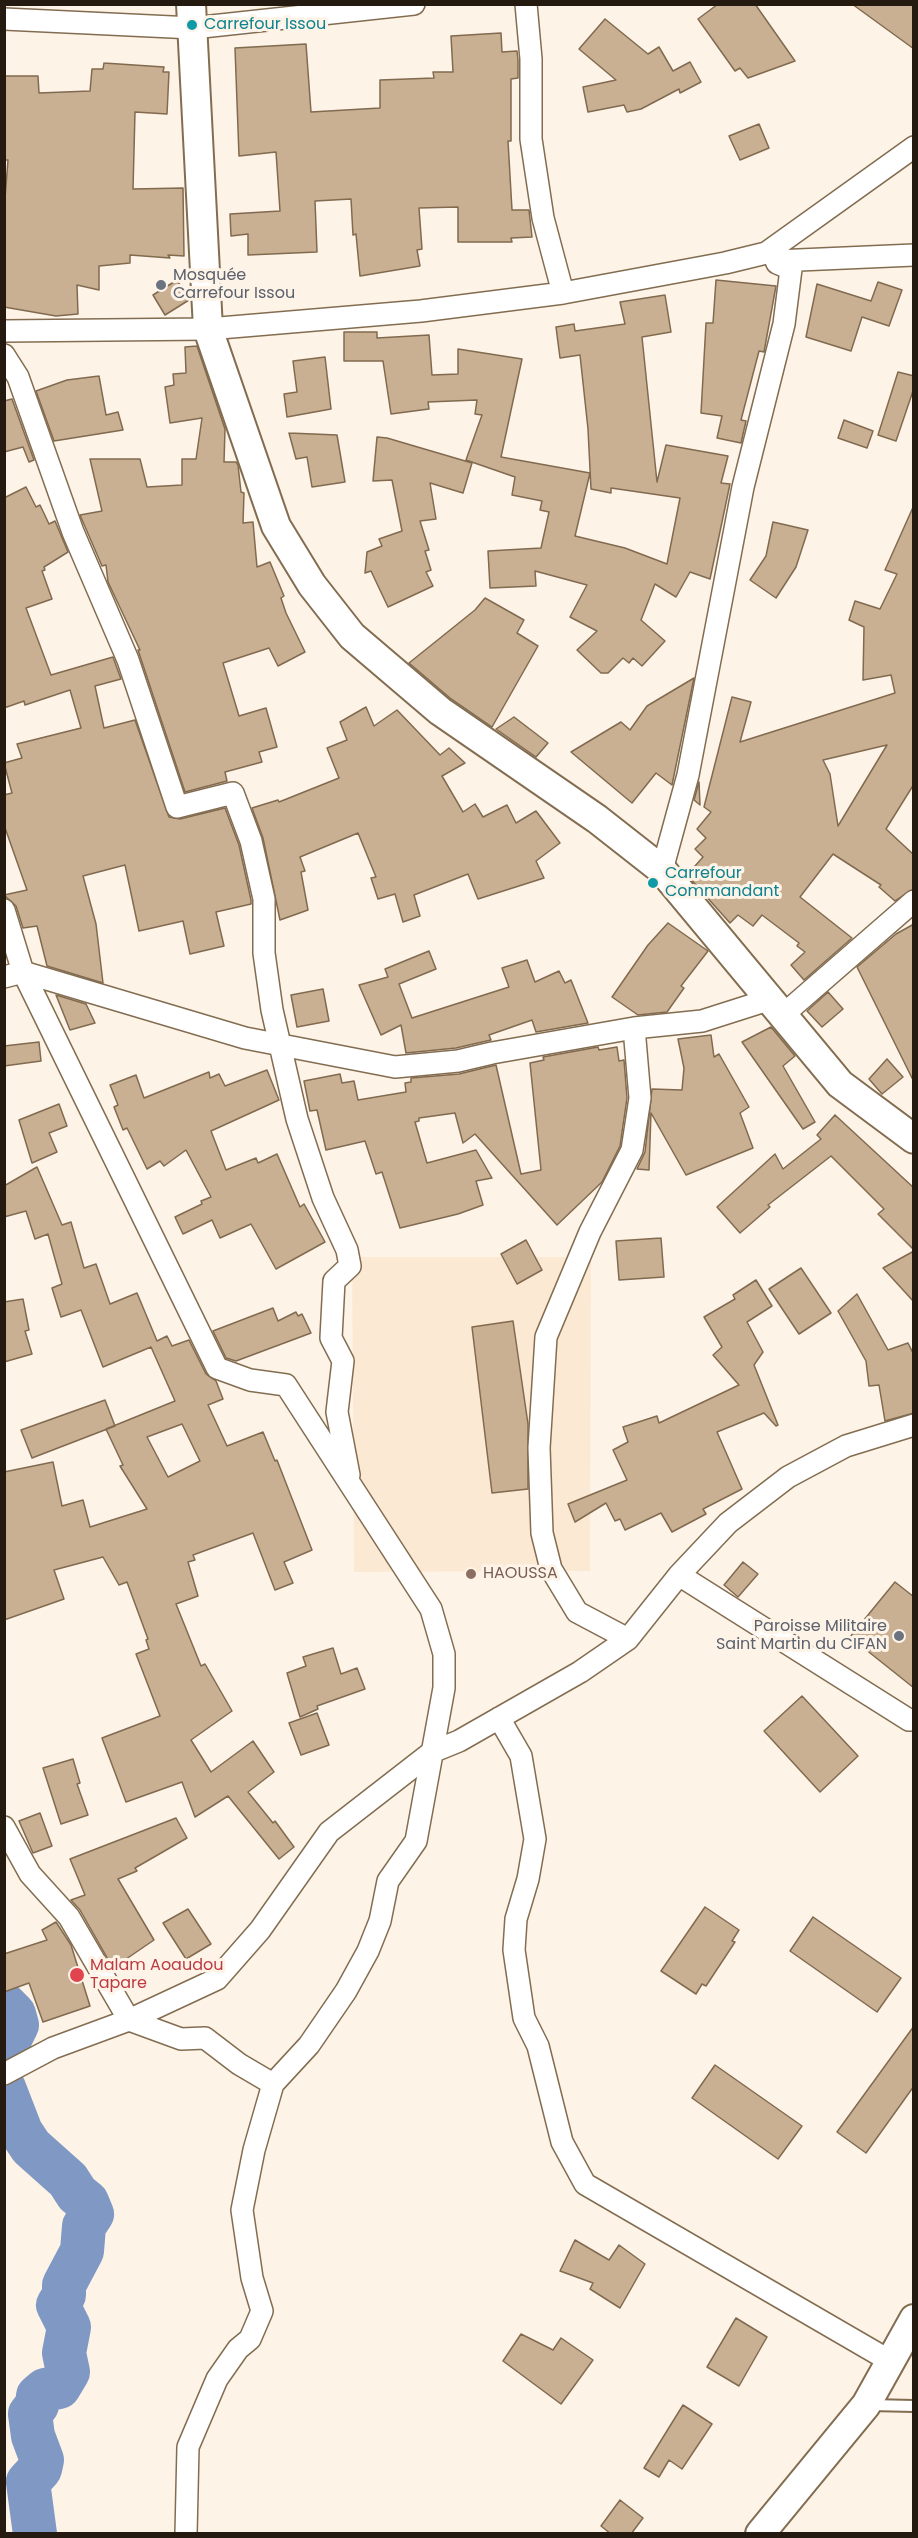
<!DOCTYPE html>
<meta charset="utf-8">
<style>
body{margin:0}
#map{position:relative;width:918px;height:2538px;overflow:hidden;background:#fef3e7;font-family:Poppins,sans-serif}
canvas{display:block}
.frame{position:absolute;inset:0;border:6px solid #241a0f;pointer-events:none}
</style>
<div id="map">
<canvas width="918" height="2538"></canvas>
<div class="frame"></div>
</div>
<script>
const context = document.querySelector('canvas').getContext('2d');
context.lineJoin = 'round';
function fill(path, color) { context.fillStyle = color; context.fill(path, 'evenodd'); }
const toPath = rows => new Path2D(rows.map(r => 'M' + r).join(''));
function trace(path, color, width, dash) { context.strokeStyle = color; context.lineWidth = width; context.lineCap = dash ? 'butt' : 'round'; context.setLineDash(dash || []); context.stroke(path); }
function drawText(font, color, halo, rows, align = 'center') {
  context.font = font + ' Poppins,sans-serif'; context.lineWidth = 6; context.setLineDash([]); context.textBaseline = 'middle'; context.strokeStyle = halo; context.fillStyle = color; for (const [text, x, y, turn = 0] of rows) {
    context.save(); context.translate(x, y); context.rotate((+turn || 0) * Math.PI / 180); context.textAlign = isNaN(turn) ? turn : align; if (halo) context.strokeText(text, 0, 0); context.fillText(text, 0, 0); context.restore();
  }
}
fill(toPath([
 [352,1257,591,1257,590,1571,354,1572]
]), '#fce9d3');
trace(toPath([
 [4,2004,14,2014,17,2025,4,2051],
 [4,2088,21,2132,31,2147,68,2180,77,2194,87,2202,92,2214,84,2226,82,2251,64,2285,64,2295,58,2305,69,2327,64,2353,68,2372,59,2387,45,2390,38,2396,37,2405,30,2414,33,2436,42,2460,40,2469,28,2482,35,2534]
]), '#7f98c4', 44);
const building = toPath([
 [718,4,755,4,795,61,748,78,740,68,735,71,698,19,718,4],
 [852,4,914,4,914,49,852,4],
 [605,19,648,54,659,47,673,71,690,62,701,82,680,93,679,89,641,109,627,112,624,105,588,112,583,87,616,80,579,49,605,19],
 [501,33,502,52,517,51,518,60,518,78,511,79,511,141,508,141,512,210,529,210,532,237,511,238,512,242,458,242,458,207,419,208,422,249,417,250,420,266,360,276,356,234,353,235,351,199,315,201,317,252,248,255,248,234,231,236,230,214,280,211,276,152,239,156,235,48,306,44,311,112,380,108,380,80,434,78,433,72,453,72,451,36,501,33],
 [104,63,164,67,163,72,169,72,167,114,135,112,133,189,183,188,184,256,168,255,170,258,130,255,130,263,99,266,99,290,77,285,78,314,56,316,4,307,4,211,8,160,4,160,4,76,38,76,39,93,90,91,92,69,103,69,104,63],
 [759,124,769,148,740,160,729,136,759,124],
 [177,280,189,300,165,315,153,295,177,280],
 [716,280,776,286,764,352,759,351,741,420,746,421,741,443,717,438,722,416,701,413,706,323,713,323,716,280],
 [878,282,902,290,889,326,862,317,851,351,806,337,817,284,871,301,878,282],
 [665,295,671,332,642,337,657,482,666,445,728,456,721,483,730,484,710,579,690,572,676,597,655,584,641,620,665,641,642,666,633,658,629,663,623,658,608,673,601,673,577,650,597,631,570,617,587,585,535,571,536,586,490,588,488,551,541,548,549,512,540,510,542,501,512,495,515,477,466,460,482,415,475,414,477,400,428,402,429,409,391,414,383,361,344,361,344,332,377,332,377,338,429,335,432,375,458,374,458,349,522,359,501,457,590,473,575,536,625,548,667,564,680,498,611,488,611,493,591,489,588,429,580,355,560,358,556,327,574,324,575,331,625,324,620,302,665,295],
 [197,346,225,429,224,462,236,462,238,465,241,492,244,493,243,523,253,522,257,567,270,562,284,596,281,598,286,613,305,652,278,666,269,648,223,663,239,716,266,708,277,747,259,752,262,762,225,772,227,781,185,792,138,650,140,650,108,582,106,565,102,566,80,515,102,511,90,459,140,459,147,487,182,485,182,459,196,459,202,418,170,423,165,387,174,385,173,374,186,373,185,347,197,346],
 [325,357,331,409,287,417,284,394,297,392,293,361,325,357],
 [898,372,914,376,914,388,896,441,878,435,898,372],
 [99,376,106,415,118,412,123,430,54,441,36,391,67,380,99,376],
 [12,399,34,460,29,462,23,447,4,452,4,401,12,399],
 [844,420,873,431,867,448,838,438,844,420],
 [289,433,337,435,345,482,312,487,307,457,296,459,289,433],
 [377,437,387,438,472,463,463,493,430,483,436,519,420,521,429,550,425,551,431,570,426,572,433,586,388,607,371,571,365,573,367,552,382,546,379,539,402,531,392,480,373,481,377,437],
 [26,487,36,507,40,505,49,524,55,521,68,552,44,567,45,570,42,571,52,599,26,608,51,675,113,657,121,679,95,686,104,728,135,720,169,817,180,819,225,808,239,845,251,900,251,904,216,912,224,946,190,954,183,921,139,931,125,865,83,876,96,924,103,983,47,966,37,926,23,928,16,906,4,895,27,890,4,825,4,795,12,793,4,763,22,758,17,744,81,728,70,690,25,705,24,701,4,708,4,498,26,487],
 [914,505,914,784,886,829,914,855,914,889,895,901,879,887,881,885,833,854,800,897,852,938,804,980,791,965,805,952,797,946,799,943,762,915,753,926,738,915,730,923,687,875,703,857,695,849,706,838,697,829,711,812,704,807,732,697,751,702,740,742,895,693,891,675,863,680,864,627,849,620,855,601,880,609,897,574,885,570,914,505],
 [887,745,838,826,830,774,823,760,887,745],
 [773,522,808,530,796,567,776,598,750,580,766,556,773,522],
 [485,598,524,620,517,633,538,646,492,727,450,698,409,663,475,610,485,598],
 [694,678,672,785,656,773,632,803,571,752,621,722,630,730,647,706,694,678],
 [366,707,374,726,397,710,440,755,449,748,465,763,442,776,463,812,475,804,483,817,507,805,516,823,536,811,560,843,536,861,544,878,478,899,468,874,414,895,420,916,403,922,395,894,378,899,371,878,376,877,358,833,300,857,305,871,301,872,308,910,280,920,263,838,252,808,278,800,279,802,339,778,327,748,347,740,340,722,366,707],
 [514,717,548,743,536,757,496,729,514,717],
 [699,782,700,805,694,800,699,782],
 [668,923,708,951,681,986,684,988,667,1012,638,1015,612,997,648,945,668,923],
 [914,924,914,1082,857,967,896,934,914,924],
 [429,951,436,969,399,984,412,1018,509,987,502,968,527,960,535,982,559,971,565,983,571,980,588,1023,536,1032,532,1020,489,1035,491,1040,456,1048,406,1053,401,1025,381,1035,359,985,388,977,385,969,429,951],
 [323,989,329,1021,297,1027,291,995,323,989],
 [828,992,843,1009,822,1027,807,1011,828,992],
 [56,995,86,1004,95,1023,70,1030,56,995],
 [771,1027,795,1056,783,1066,815,1122,803,1129,742,1042,771,1027],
 [711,1035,714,1057,719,1054,749,1107,740,1113,753,1148,686,1175,651,1113,649,1170,637,1169,645,1152,652,1089,682,1090,684,1068,678,1039,711,1035],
 [39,1042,41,1061,4,1066,4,1046,39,1042],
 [598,1047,599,1050,617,1047,619,1061,624,1060,627,1098,620,1146,602,1182,557,1225,475,1134,463,1143,455,1113,419,1118,419,1121,415,1122,427,1163,476,1150,492,1178,476,1181,483,1205,458,1214,400,1228,382,1172,376,1174,365,1141,326,1150,317,1110,310,1111,304,1081,340,1074,342,1083,354,1081,358,1100,406,1092,405,1083,411,1082,411,1078,459,1074,496,1065,521,1174,541,1170,530,1063,544,1060,543,1057,598,1047],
 [887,1059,903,1077,882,1094,869,1079,887,1059],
 [267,1070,279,1100,211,1131,226,1170,256,1158,258,1163,277,1154,300,1207,304,1204,325,1242,276,1269,251,1224,220,1238,212,1220,183,1234,175,1217,202,1204,201,1201,211,1197,186,1150,164,1166,160,1161,147,1169,127,1128,123,1130,114,1107,118,1105,110,1085,136,1075,144,1098,209,1072,210,1078,219,1074,225,1086,267,1070],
 [59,1104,67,1126,49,1133,57,1152,32,1163,19,1120,59,1104],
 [835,1115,914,1188,914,1250,878,1214,884,1209,831,1156,768,1205,770,1207,740,1233,717,1207,775,1154,783,1169,821,1139,817,1135,835,1115],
 [37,1167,62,1225,71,1222,84,1268,96,1264,110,1304,137,1293,157,1341,167,1336,172,1346,189,1340,206,1374,216,1381,223,1399,208,1405,227,1446,263,1432,275,1461,277,1460,312,1550,284,1562,293,1583,275,1590,253,1533,193,1555,195,1560,188,1562,198,1596,176,1604,201,1666,205,1664,232,1711,191,1740,211,1772,253,1741,274,1772,248,1792,273,1823,275,1821,294,1847,279,1859,228,1796,195,1817,182,1782,126,1802,102,1738,160,1716,136,1654,149,1649,146,1640,148,1639,127,1582,119,1585,103,1557,54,1570,64,1599,4,1620,4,1472,53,1462,62,1506,83,1500,90,1527,147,1509,120,1466,123,1465,106,1429,175,1401,151,1347,103,1367,81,1310,61,1317,52,1288,62,1284,48,1234,35,1239,26,1211,4,1217,4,1186,37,1167],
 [182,1424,200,1461,168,1477,147,1437,182,1424],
 [661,1238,664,1277,619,1280,616,1241,661,1238],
 [526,1240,542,1270,517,1284,501,1254,526,1240],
 [914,1251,914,1302,883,1268,914,1251],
 [801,1268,831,1313,799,1334,769,1289,801,1268],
 [756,1280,772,1306,747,1322,763,1352,754,1365,778,1425,776,1426,764,1413,717,1432,742,1489,703,1509,706,1514,672,1532,661,1513,625,1530,620,1519,615,1521,606,1503,575,1522,568,1504,627,1480,613,1450,628,1442,623,1427,657,1416,659,1423,739,1385,713,1355,722,1347,704,1317,735,1299,733,1295,756,1280],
 [857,1294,888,1350,908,1343,914,1355,914,1413,885,1421,879,1385,869,1386,866,1361,838,1311,857,1294],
 [23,1299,29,1330,25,1331,32,1354,4,1362,4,1302,23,1299],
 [273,1308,278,1321,296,1312,298,1316,302,1314,311,1333,236,1361,226,1358,213,1331,273,1308],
 [513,1321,528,1424,528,1489,492,1493,472,1327,513,1321],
 [105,1400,115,1426,32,1458,21,1430,105,1400],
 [743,1562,758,1574,738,1597,724,1585,743,1562],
 [895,1582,914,1597,914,1688,850,1637,895,1582],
 [333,1648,341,1674,357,1668,365,1689,317,1706,318,1709,300,1717,287,1673,306,1666,303,1657,333,1648],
 [802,1696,858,1756,820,1792,764,1731,802,1696],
 [317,1713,329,1745,301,1755,289,1723,317,1713],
 [73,1759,80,1783,77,1784,88,1815,61,1824,43,1768,73,1759],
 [40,1813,52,1846,33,1853,19,1821,40,1813],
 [176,1818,187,1838,135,1868,137,1871,118,1879,154,1940,113,1968,80,1910,71,1900,85,1895,70,1859,176,1818],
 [705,1907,739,1930,732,1941,735,1942,706,1986,702,1984,696,1994,661,1971,705,1907],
 [188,1909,211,1944,186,1959,163,1923,188,1909],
 [813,1917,901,1978,877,2012,790,1951,813,1917],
 [56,1922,71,1945,90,2006,43,2022,29,1983,4,1992,4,1954,47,1940,42,1930,56,1922],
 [914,2026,914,2086,866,2153,837,2132,914,2026],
 [715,2065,802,2126,778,2159,692,2098,715,2065],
 [575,2240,609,2260,619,2245,645,2264,620,2308,590,2289,593,2283,560,2271,575,2240],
 [736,2318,767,2337,739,2386,707,2367,736,2318],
 [521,2334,553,2350,561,2338,593,2360,561,2404,503,2361,521,2334],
 [683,2405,712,2424,682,2469,669,2460,659,2477,644,2468,683,2405],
 [620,2500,643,2518,631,2534,611,2534,601,2526,620,2500]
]);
fill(building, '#c9b093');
trace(building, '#816a4f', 1.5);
const lane = toPath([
 [870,2405,914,2406]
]);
const street = toPath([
 [526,4,531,59,531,139,543,218,563,293],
 [4,19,193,28,414,4],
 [776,261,914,255],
 [4,331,208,329,421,311,563,293,725,263,766,253,914,147],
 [4,355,18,377,73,532,128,660,177,807,233,793,251,841,264,899,264,953,272,1010,297,1119,323,1198,347,1250,350,1266,334,1281,331,1338,343,1361,337,1412,349,1475],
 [662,870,688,775,743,487,784,324,791,269,777,263],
 [4,910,23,972,217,1368,250,1380,286,1385,431,1609,444,1654,444,1688,416,1841,388,1881,380,1921,368,1951,346,1991,309,2045,273,2084],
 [4,977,23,972,245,1038,395,1067,458,1061,492,1053,634,1028,702,1021,771,999],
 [784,1014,914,901],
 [679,1575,909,1720,914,1720],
 [628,1639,577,1612,551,1569,542,1533,539,1448,546,1337,590,1232,632,1150,640,1098,634,1028],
 [499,1718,521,1756,535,1839,528,1879,516,1919,514,1950,524,2018,538,2046,562,2142,585,2184,890,2361],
 [4,1827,30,1874,69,1917,129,2020,181,2039,205,2038,239,2064,273,2084,254,2150,242,2210,252,2278,262,2311,250,2339,238,2349,217,2379,188,2447,186,2534],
 [4,2074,53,2048,129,2020,217,1979,260,1930,329,1832,432,1752,459,1741,580,1672,628,1639,679,1575,728,1523,788,1477,846,1446,914,1425]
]);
const secondary = toPath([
 [191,4,208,329,276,526,312,585,352,636,440,711,597,819,662,870,840,1084,914,1139],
 [760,2534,866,2405,914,2319]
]);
trace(lane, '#836d51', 14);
trace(street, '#836d51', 24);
trace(secondary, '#836d51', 32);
trace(lane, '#fff', 10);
trace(street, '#fff', 21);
trace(secondary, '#fff', 28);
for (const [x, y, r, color] of [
 [192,25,6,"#0f9aa8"],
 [161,285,6,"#6b7280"],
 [653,883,6,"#0f9aa8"],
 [471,1574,6,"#8d6e63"],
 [899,1636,6,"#6b7280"],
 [77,1975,8,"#e0444e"]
]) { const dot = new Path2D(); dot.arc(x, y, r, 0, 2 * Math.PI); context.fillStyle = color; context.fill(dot); trace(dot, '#fef3e7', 2); }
drawText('16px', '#0d838f', '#fef3e7', [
 ["Carrefour Issou",204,25],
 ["Carrefour",665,874],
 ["Commandant",665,892]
], 'left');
drawText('16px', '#5b616d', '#fef3e7', [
 ["Mosquée",173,276],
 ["Carrefour Issou",173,294],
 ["Paroisse Militaire",887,1627,"right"],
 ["Saint Martin du CIFAN",887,1645,"right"]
], 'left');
drawText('16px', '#785e54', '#fef3e7', [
 ["HAOUSSA",483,1574]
], 'left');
drawText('16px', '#be3a42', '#fef3e7', [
 ["Malam Aoaudou",90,1966],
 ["Tapare",90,1984]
], 'left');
</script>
